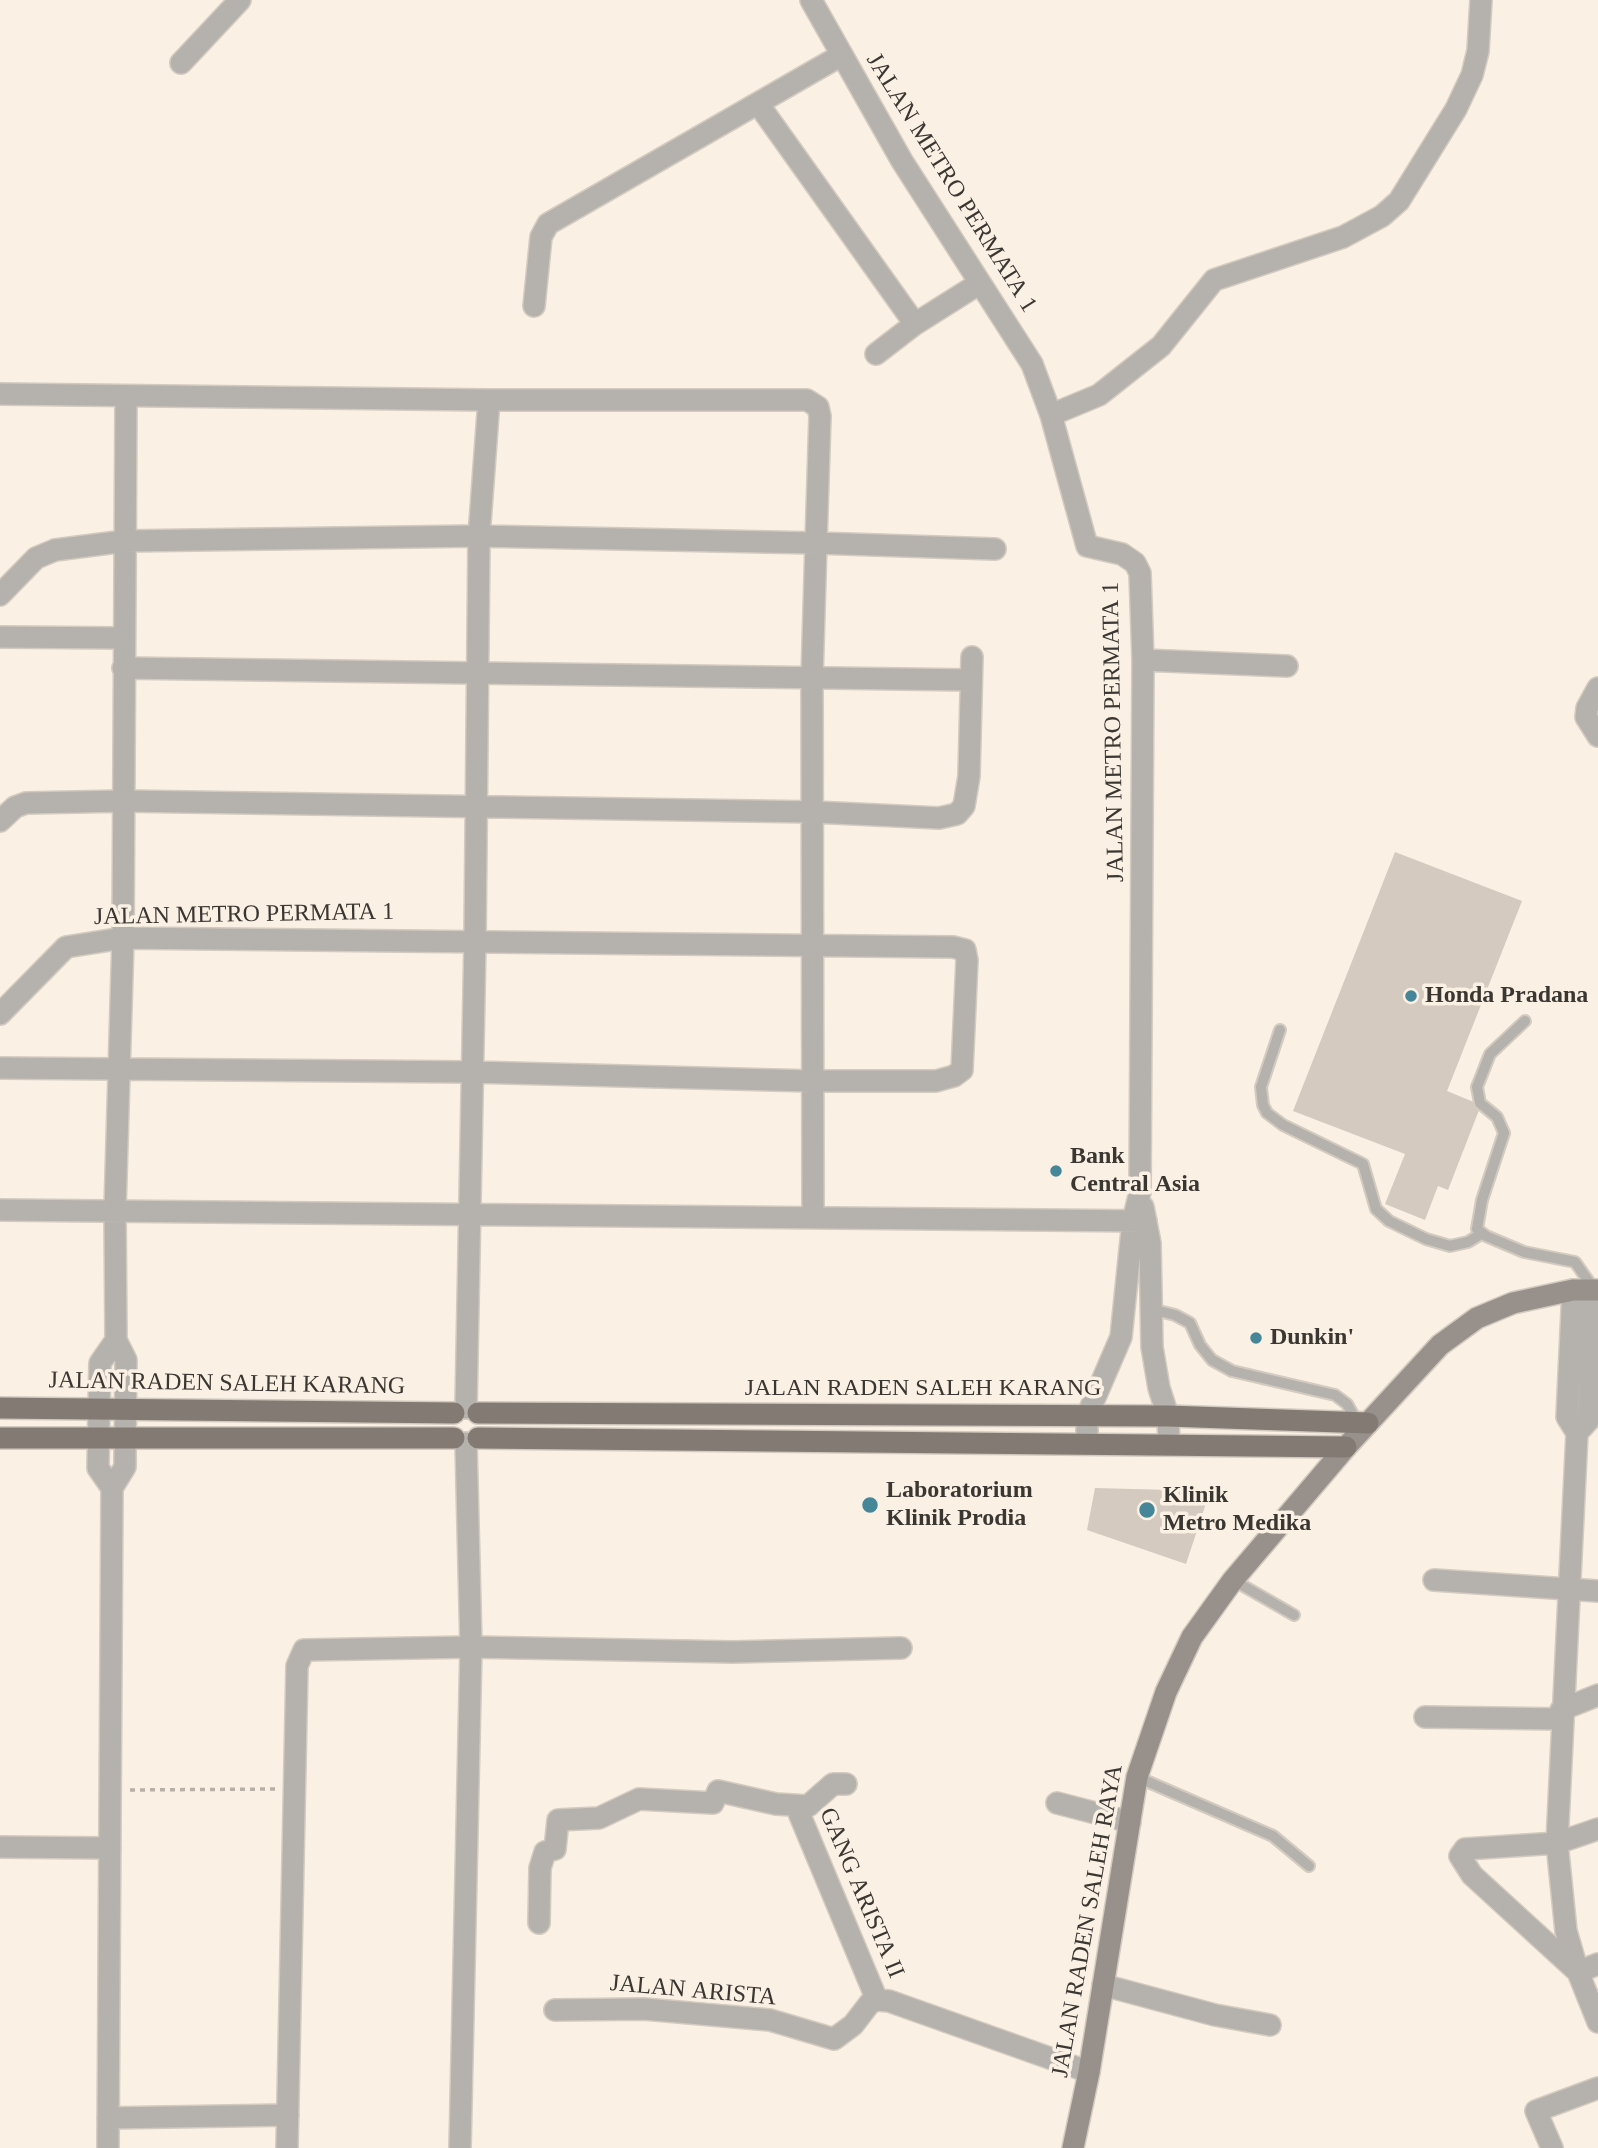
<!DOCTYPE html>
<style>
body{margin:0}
canvas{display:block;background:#faf0e4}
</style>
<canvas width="1598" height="2148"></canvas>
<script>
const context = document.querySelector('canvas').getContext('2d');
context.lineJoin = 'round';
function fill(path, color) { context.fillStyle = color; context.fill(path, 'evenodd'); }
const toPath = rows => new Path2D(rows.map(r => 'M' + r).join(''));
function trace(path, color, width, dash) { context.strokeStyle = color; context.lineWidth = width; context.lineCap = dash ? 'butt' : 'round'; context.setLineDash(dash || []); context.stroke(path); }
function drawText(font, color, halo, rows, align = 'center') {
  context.font = font + ' "Times New Roman",serif'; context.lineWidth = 7; context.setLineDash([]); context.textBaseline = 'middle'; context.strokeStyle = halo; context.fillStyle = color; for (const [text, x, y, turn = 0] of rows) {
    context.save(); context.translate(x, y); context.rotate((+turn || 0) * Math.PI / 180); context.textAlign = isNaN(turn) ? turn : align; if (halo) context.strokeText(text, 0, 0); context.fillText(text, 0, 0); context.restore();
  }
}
fill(toPath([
 [1395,852,1522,901,1447,1091,1481,1105,1448,1190,1438,1186,1425,1220,1385,1204,1405,1154,1293,1111],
 [1095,1488,1210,1491,1186,1564,1087,1530]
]), '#d4cabf');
const lane = toPath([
 [1525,1021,1490,1054,1477,1087,1480,1103,1497,1117,1504,1133,1482,1200,1477,1229,1486,1236,1524,1252,1575,1262,1594,1289],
 [1280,1030,1261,1087,1263,1105,1267,1113,1283,1125,1363,1164,1376,1209,1389,1221,1426,1239,1450,1246,1468,1242,1481,1234],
 [1151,1309,1175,1315,1190,1323,1200,1345,1212,1360,1232,1371,1335,1395,1347,1404,1357,1422],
 [1233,1580,1294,1615],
 [1137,1777,1273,1836,1309,1866]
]);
const street = toPath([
 [811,0,902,161,1032,364,1051,415,1087,546,1122,554,1135,563,1140,573,1143,660,1140,1192,1133,1221,1121,1337,1087,1416,1087,1443],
 [181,63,240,0],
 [759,105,915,324],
 [534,306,541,237,548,224,840,56],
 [876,354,915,324,980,283],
 [0,394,489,400,807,400,818,407,820,416,816,543,995,549],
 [1051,415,1099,395,1161,346,1214,280,1343,237,1382,216,1399,201,1456,109,1472,75,1478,51,1481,0],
 [0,595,36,558,55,550,125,541,479,536,816,543,812,678,813,1217],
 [0,637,123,638],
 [1143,660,1287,666],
 [123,668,971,680],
 [1598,688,1587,708,1586,717,1598,736],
 [0,821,15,807,26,803,124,801,814,812,939,818,957,814,964,806,969,776,972,657],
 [0,1014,66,947,123,938,953,947,965,950,967,960,962,1070,954,1076,936,1081,811,1081,472,1072,0,1068],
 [1143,1207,1150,1243,1152,1347,1159,1388,1168,1416,1169,1444],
 [0,1210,1146,1221],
 [1573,1290,1567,1417,1577,1433,1557,1843,1566,1931,1578,1972,1598,2022],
 [466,1408,475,940,479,536,489,400],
 [1577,1433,1588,1421,1594,1290],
 [112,1488,98,1468,99,1408,100,1363,116,1340],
 [1434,1580,1598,1591],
 [1561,1710,1598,1695],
 [1425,1717,1561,1719],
 [1057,1803,1130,1822],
 [796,1806,877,2000],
 [1598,1829,1557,1843,1465,1849,1460,1856,1472,1875,1578,1972,1598,1964],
 [0,1847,110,1848],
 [539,1923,540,1868,545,1852,555,1849,558,1820,599,1818,639,1799,713,1803,718,1791,776,1804,808,1806,833,1784,846,1784],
 [1103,1985,1215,2015,1270,2025],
 [555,2010,644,2009,770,2020,834,2039,853,2025,870,2003,877,2000,889,2001,1089,2072],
 [108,2118,288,2115],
 [108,2148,112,1488,125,1467,125,1457,126,1360,116,1340,115,1210,123,938,126,397],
 [287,2148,297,1666,304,1650,471,1647,733,1652,901,1648],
 [460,2148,471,1647,466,1443],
 [1552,2148,1536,2111,1598,2088]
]);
const secondary = toPath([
 [1073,2148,1089,2072,1137,1777,1166,1692,1192,1637,1233,1580,1346,1447,1440,1345,1477,1318,1513,1303,1573,1290,1598,1290]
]);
const primary = toPath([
 [0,1408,454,1413],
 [478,1413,1168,1416,1368,1423],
 [0,1438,454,1438],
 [478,1438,1346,1447]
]);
trace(lane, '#d4cbc0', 14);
trace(street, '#d4cbc0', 24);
trace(secondary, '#d4cbc0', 24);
trace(primary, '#d4cbc0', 24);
trace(toPath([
 [130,1790,276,1789]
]), '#b8b0a6', 3.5, [5, 5]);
trace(lane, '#b5b1ac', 10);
trace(street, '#b5b1ac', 21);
trace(secondary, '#98918b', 21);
trace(primary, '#837b73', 21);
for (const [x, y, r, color] of [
 [1411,996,7,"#458698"],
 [1056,1171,7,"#458698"],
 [1256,1338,7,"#458698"],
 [870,1505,9,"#458698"],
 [1147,1510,9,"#458698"]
]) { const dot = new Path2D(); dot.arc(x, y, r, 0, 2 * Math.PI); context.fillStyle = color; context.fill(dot); trace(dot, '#faf0e4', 2.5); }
drawText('24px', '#3a3632', '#faf0e4', [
 ["JALAN METRO PERMATA 1",951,183,58],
 ["JALAN METRO PERMATA 1",1114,732,-91],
 ["JALAN METRO PERMATA 1",244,915,-1],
 ["JALAN RADEN SALEH KARANG",227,1384,1],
 ["JALAN RADEN SALEH KARANG",923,1389],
 ["GANG ARISTA II",861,1893,67],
 ["JALAN RADEN SALEH RAYA",1088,1921,-80],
 ["JALAN ARISTA",693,1991,5]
]);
drawText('bold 24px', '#3a3632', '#faf0e4', [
 ["Honda Pradana",1425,996],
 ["Bank",1070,1157],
 ["Central Asia",1070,1185],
 ["Dunkin'",1270,1338],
 ["Laboratorium",886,1491],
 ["Klinik Prodia",886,1519],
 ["Klinik",1163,1496],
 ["Metro Medika",1163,1524]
], 'left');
</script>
